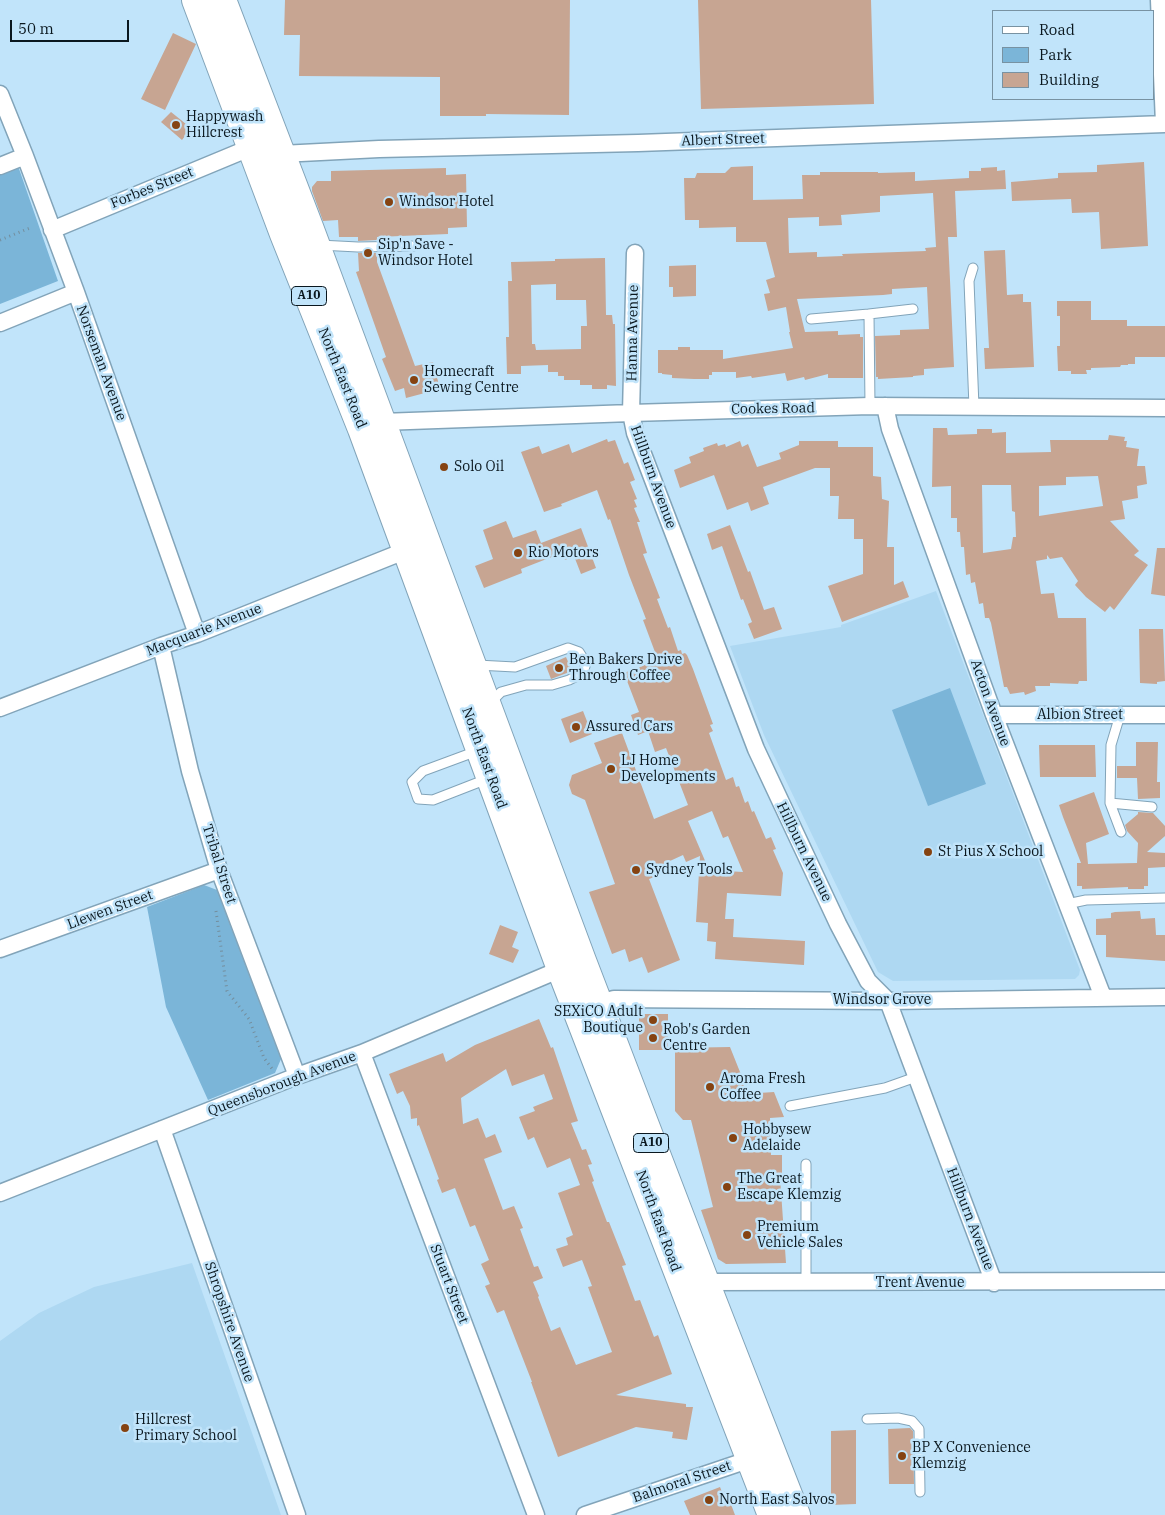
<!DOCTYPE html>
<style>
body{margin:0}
#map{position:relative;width:1165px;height:1515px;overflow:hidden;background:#c1e4fa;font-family:"IBM Plex Serif",serif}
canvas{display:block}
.legend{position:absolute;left:992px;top:10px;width:162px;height:90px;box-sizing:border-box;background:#c1e4fa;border:1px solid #7892a2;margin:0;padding:6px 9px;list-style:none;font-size:15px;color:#0a171e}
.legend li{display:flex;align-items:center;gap:10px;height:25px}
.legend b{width:25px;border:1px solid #7892a2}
.scale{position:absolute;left:10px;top:20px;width:119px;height:22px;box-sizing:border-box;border:2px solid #0a171e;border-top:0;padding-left:6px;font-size:15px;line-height:18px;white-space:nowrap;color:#0a171e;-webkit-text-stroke:4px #c1e4fa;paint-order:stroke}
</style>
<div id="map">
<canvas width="1165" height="1515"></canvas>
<ul class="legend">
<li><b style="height:6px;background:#fff"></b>Road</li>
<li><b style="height:14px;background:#7bb5d8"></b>Park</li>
<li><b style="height:14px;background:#c7a592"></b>Building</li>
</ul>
<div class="scale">50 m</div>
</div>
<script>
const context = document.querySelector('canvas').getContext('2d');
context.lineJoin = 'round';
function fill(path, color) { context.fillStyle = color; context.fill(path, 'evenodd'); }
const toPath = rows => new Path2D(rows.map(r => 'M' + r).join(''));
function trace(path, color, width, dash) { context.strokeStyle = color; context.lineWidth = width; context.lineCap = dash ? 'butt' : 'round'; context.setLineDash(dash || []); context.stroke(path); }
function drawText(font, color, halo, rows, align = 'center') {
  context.font = font + ' "IBM Plex Serif",serif'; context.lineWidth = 5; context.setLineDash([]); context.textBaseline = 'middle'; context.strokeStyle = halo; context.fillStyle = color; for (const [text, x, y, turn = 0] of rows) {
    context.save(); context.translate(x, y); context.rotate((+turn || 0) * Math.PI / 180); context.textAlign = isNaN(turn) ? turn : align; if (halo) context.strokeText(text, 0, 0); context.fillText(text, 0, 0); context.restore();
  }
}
fill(toPath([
 [936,591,1080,970,1079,975,1075,979,893,981,878,972,764,735,730,646,841,627,841,625],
 [192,1263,281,1515,0,1515,0,1341,39,1313,94,1287]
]), '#aed8f2');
fill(toPath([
 [17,163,58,281,0,304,0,170],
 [950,688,986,784,928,806,892,710],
 [204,885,217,890,281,1059,275,1073,208,1100,166,1007,147,907]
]), '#7bb5d8');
fill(toPath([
 [285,0,570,0,569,115,486,114,486,116,440,116,440,77,299,76,300,35,284,35],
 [698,0,871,0,874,104,701,109],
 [173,33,196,44,165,110,141,99],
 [171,112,191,128,182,140,161,122],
 [1144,162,1148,246,1101,249,1099,212,1072,213,1071,199,1012,201,1011,182,1058,178,1058,173,1097,172,1097,165],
 [753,166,753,200,803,199,802,175,820,175,820,172,878,172,878,173,915,172,915,181,969,178,969,171,981,171,981,168,997,167,997,171,1005,170,1006,189,955,191,957,237,948,237,954,367,924,369,924,375,913,376,913,377,878,379,878,377,876,377,875,336,900,335,900,330,929,329,927,287,892,289,892,294,883,295,797,299,805,332,838,331,838,335,860,334,860,337,863,337,863,378,828,378,828,374,805,380,804,377,787,381,785,373,752,378,751,376,736,378,736,372,712,372,712,375,709,375,709,379,694,379,672,378,672,375,662,374,662,373,658,373,658,350,678,350,678,347,690,347,690,350,723,350,723,359,793,348,789,332,790,332,786,307,768,311,764,294,770,293,766,280,775,277,766,242,736,242,736,227,699,228,699,220,685,220,684,178,695,178,697,173,725,173,731,167],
 [933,193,936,247,925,248,926,251,842,254,843,256,817,257,817,252,789,253,788,218,819,217,819,226,842,225,841,215,880,212,880,196],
 [446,168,446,175,466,174,467,227,448,228,448,234,377,237,377,240,358,241,358,237,339,237,338,220,323,221,312,191,312,187,317,181,331,181,331,171],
 [1005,250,1007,295,1023,294,1023,302,1031,302,1034,367,985,369,984,348,989,348,984,251],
 [358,253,377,253,377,262,415,366,433,362,440,389,406,398,404,388,395,391,382,359,386,357,356,272,359,271],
 [605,258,606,315,612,315,613,324,615,324,616,386,607,385,607,389,592,389,592,385,580,385,580,380,564,380,564,376,558,376,558,372,548,372,548,365,521,366,521,374,507,374,506,337,509,337,508,281,512,281,511,262,555,261,555,259],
 [556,284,556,300,586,300,587,326,581,326,581,349,536,350,535,344,532,344,531,285],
 [696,265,696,296,673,297,673,287,669,287,669,266],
 [1057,301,1091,301,1091,320,1127,320,1127,326,1165,326,1165,357,1135,357,1135,364,1128,364,1128,365,1121,365,1120,367,1091,368,1091,370,1086,370,1087,374,1071,374,1071,371,1058,371,1057,346,1060,346,1060,316,1057,316],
 [933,428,947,428,948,435,977,434,977,429,992,429,992,433,1006,432,1006,453,1051,452,1050,440,1108,440,1109,435,1125,437,1124,441,1127,441,1126,447,1139,449,1137,466,1145,466,1147,484,1137,486,1138,498,1122,501,1125,519,1110,521,1139,551,1134,555,1148,565,1114,610,1110,606,1105,612,1086,597,1075,585,1078,581,1062,557,1050,559,1047,555,1047,559,1036,561,1041,594,1054,593,1058,618,1086,618,1087,681,1079,681,1078,684,1050,683,1050,686,1035,686,1036,691,1025,695,1024,692,1010,694,1007,687,1004,687,991,623,989,618,985,618,983,603,979,604,975,582,971,583,970,574,966,575,964,547,961,547,960,532,957,532,957,518,951,518,951,486,932,487],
 [1098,476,1103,506,1039,516,1039,486,1066,485,1066,477],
 [982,485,1011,485,1012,511,1015,512,1016,537,1013,537,1011,549,983,553],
 [607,439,608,442,615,440,624,464,628,462,635,480,630,482,637,499,634,500,637,507,634,508,640,522,637,522,647,553,643,554,660,598,657,599,668,628,670,627,678,651,681,650,682,654,685,653,687,655,693,669,713,724,710,725,713,731,709,733,726,780,733,777,736,787,739,786,745,803,748,801,752,812,754,811,766,839,771,837,776,849,773,850,783,873,781,896,727,893,725,919,734,919,733,937,805,941,804,965,715,959,716,942,707,941,708,923,696,922,700,856,686,862,683,855,659,866,662,874,649,879,680,960,648,973,642,957,629,962,625,949,612,954,589,892,615,884,585,800,572,794,569,785,572,775,602,763,594,743,622,733,654,819,688,805,666,748,655,752,648,731,638,735,631,715,639,712,624,673,658,660,643,620,646,619,629,575,610,519,608,520,597,490,561,504,562,506,544,512,521,452,539,446,542,454,569,444,572,453],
 [712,811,723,838,728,836,743,872,709,870,688,821],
 [740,441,742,447,748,444,757,467,781,459,779,453,799,445,799,441,838,441,838,447,873,447,873,476,881,477,882,499,889,501,887,547,894,547,894,585,903,581,909,597,842,622,828,586,863,574,863,539,854,539,854,519,838,519,839,496,830,496,830,468,815,468,763,487,769,504,751,511,748,502,727,510,714,475,680,488,674,470,691,463,689,457,704,451,703,448,717,443,718,446,725,444,726,447],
 [506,521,513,538,536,530,541,543,581,528,596,568,581,574,574,556,565,560,562,553,521,569,522,573,484,588,475,566,493,559,483,530],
 [730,525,748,572,750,571,764,610,774,607,782,629,754,639,748,624,752,622,743,599,741,600,722,546,712,550,707,534],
 [1157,548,1165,548,1165,596,1151,594],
 [1139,629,1163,629,1165,681,1157,682,1157,684,1140,683],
 [566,657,572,671,551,679,546,666],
 [583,711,592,734,570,743,561,719],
 [1136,742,1158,742,1157,782,1160,782,1160,798,1138,799,1137,778,1117,778,1117,766,1136,766],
 [1039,745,1095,745,1096,777,1040,777],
 [1094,792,1109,834,1086,843,1088,864,1137,863,1138,843,1127,831,1125,825,1138,814,1138,812,1153,813,1165,826,1165,836,1147,852,1165,853,1165,867,1148,868,1148,886,1144,886,1144,889,1128,889,1128,887,1082,889,1082,886,1077,886,1077,863,1081,863,1063,817,1059,805],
 [1140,911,1141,919,1155,918,1156,935,1165,935,1165,961,1106,957,1106,935,1096,935,1096,919,1111,918,1111,913,1115,912],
 [500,925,518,932,512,947,519,950,513,963,489,954],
 [639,1014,668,1014,668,1050,639,1050],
 [539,1019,551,1048,553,1047,578,1121,571,1123,582,1150,586,1149,592,1164,588,1165,594,1181,592,1182,607,1222,609,1222,626,1265,622,1266,635,1301,640,1300,654,1337,658,1335,672,1374,616,1395,686,1404,686,1407,693,1407,687,1440,672,1438,673,1432,636,1427,558,1457,531,1382,532,1382,504,1310,497,1313,485,1286,490,1284,481,1264,489,1260,475,1225,470,1227,455,1188,442,1193,437,1180,439,1179,419,1125,417,1126,417,1118,411,1119,410,1106,403,1091,397,1094,389,1074,443,1053,446,1062,475,1045],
 [506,1069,512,1086,544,1074,553,1099,533,1107,535,1111,519,1117,528,1140,534,1137,547,1168,570,1158,580,1185,558,1193,573,1235,566,1238,568,1245,556,1249,563,1267,582,1260,592,1286,588,1287,612,1352,576,1365,560,1327,551,1331,538,1297,539,1296,533,1282,543,1278,538,1266,534,1267,520,1229,523,1228,514,1206,503,1210,484,1159,502,1152,495,1134,486,1138,478,1118,463,1124,461,1098],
 [730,1047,744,1082,744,1094,774,1092,784,1117,770,1118,771,1155,782,1155,782,1176,780,1177,786,1263,726,1264,718,1259,701,1210,713,1207,691,1120,683,1120,675,1111,675,1048],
 [910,1428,913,1431,914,1484,889,1484,888,1429],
 [856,1430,856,1504,831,1505,831,1431],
 [720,1487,722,1492,726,1491,735,1515,690,1515,684,1501]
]), '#c7a592');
const service = toPath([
 [319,245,358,247,414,246],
 [973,268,969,281,974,407],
 [811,319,869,314],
 [870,406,869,314,913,309],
 [477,665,515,667,568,648,579,652,586,663,583,673,569,680,552,685,526,685,501,692,489,704],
 [1120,715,1111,745,1110,803,1121,832],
 [477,751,423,771,412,782,418,799,433,800,487,779],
 [1110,803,1152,807],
 [1067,904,1086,900,1165,898],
 [790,1106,885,1088,916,1077],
 [806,1164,806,1283],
 [867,1419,898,1418,912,1421,919,1429,920,1492]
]);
const minor = toPath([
 [1159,0,1164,124],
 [0,94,25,156,76,292,197,634],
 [281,154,379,149,638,143,1165,124],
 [0,166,25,156],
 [52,230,252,147],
 [635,253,631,413,635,433,756,749,838,924,868,981,888,1001,994,1283],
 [0,323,76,292],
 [885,406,890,429,994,715,1103,997],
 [382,422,631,413,870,406,1165,408],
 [161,646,190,771,219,870,297,1076],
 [0,708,161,646,197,634,407,550],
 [994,715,1165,715],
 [0,949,219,870],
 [599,1003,614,999,888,1001,1165,997],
 [362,1053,536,1515],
 [162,1129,297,1515],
 [0,1193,297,1076,362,1053,561,969],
 [705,1282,1165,1281],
 [585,1515,751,1459]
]);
const trunk = toPath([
 [196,0,284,234,362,429,561,969,772,1515],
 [222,0,309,227,582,961,705,1282,796,1515]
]);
trace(service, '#82a4b9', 11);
trace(minor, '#82a4b9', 19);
trace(trunk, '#82a4b9', 30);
trace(toPath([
 [0,240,30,228],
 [216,911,227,991,249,1019,264,1058,273,1070]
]), '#748e9d', 3, [1, 4]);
trace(service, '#fff', 9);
trace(minor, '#fff', 16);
trace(trunk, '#fff', 28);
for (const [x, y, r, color] of [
 [176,125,5,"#854312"],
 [389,202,5,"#854312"],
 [368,253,5,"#854312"],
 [414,380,5,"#854312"],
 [444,467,5,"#854312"],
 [518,553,5,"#854312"],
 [559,668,5,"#854312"],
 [576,727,5,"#854312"],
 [611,769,5,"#854312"],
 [928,852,5,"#854312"],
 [636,870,5,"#854312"],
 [653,1020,5,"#854312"],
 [653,1038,5,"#854312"],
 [710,1087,5,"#854312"],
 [733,1138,5,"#854312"],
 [727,1187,5,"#854312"],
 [747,1235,5,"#854312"],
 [125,1428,5,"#854312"],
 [902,1456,5,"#854312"],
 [709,1500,5,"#854312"]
]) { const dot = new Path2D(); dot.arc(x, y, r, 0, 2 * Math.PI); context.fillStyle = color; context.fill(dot); trace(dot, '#c1e4fa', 2); }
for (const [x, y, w] of [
 [309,296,35],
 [651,1143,35]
]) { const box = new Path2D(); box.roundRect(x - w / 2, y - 9.5, w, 19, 4); context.fillStyle = '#c1e4fa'; context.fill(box); trace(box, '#0a171e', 1); }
drawText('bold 12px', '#0a171e', null, [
 ["A10",309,296],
 ["A10",651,1143]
]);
drawText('14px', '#0a171e', '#c1e4fa', [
 ["Happywash",186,117],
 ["Hillcrest",186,133],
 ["Windsor Hotel",399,202],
 ["Sip'n Save -",378,245],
 ["Windsor Hotel",378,261],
 ["Homecraft",424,372],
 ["Sewing Centre",424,388],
 ["Solo Oil",454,467],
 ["Rio Motors",528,553],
 ["Ben Bakers Drive",569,660],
 ["Through Coffee",569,676],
 ["Assured Cars",586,727],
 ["LJ Home",621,761],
 ["Developments",621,777],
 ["St Pius X School",938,852],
 ["Sydney Tools",646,870],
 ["SEXiCO Adult",643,1012,"right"],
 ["Boutique",643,1028,"right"],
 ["Rob's Garden",663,1030],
 ["Centre",663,1046],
 ["Aroma Fresh",720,1079],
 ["Coffee",720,1095],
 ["Hobbysew",743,1130],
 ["Adelaide",743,1146],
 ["The Great",737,1179],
 ["Escape Klemzig",737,1195],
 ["Premium",757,1227],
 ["Vehicle Sales",757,1243],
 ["Hillcrest",135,1420],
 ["Primary School",135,1436],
 ["BP X Convenience",912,1448],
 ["Klemzig",912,1464],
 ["North East Salvos",719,1500]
], 'left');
drawText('14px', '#0a171e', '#c1e4fa', [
 ["Albert Street",723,140,-2],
 ["Forbes Street",152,188,-22],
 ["Hanna Avenue",633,333,-89],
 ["Norseman Avenue",101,363,70],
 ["North East Road",342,378,68],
 ["Cookes Road",773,409,-1],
 ["Hillburn Avenue",653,477,70],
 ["Macquarie Avenue",204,630,-21],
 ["Acton Avenue",990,703,70],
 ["Albion Street",1080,715],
 ["North East Road",484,758,70],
 ["Hillburn Avenue",804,852,64],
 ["Tribal Street",219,864,72],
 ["Llewen Street",110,910,-20],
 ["Windsor Grove",882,1000],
 ["Queensborough Avenue",282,1084,-21],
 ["Hillburn Avenue",970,1219,69],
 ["North East Road",658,1221,70],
 ["Trent Avenue",920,1283],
 ["Stuart Street",449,1284,69],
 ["Shropshire Avenue",229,1322,71],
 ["Balmoral Street",682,1482,-19]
]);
</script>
